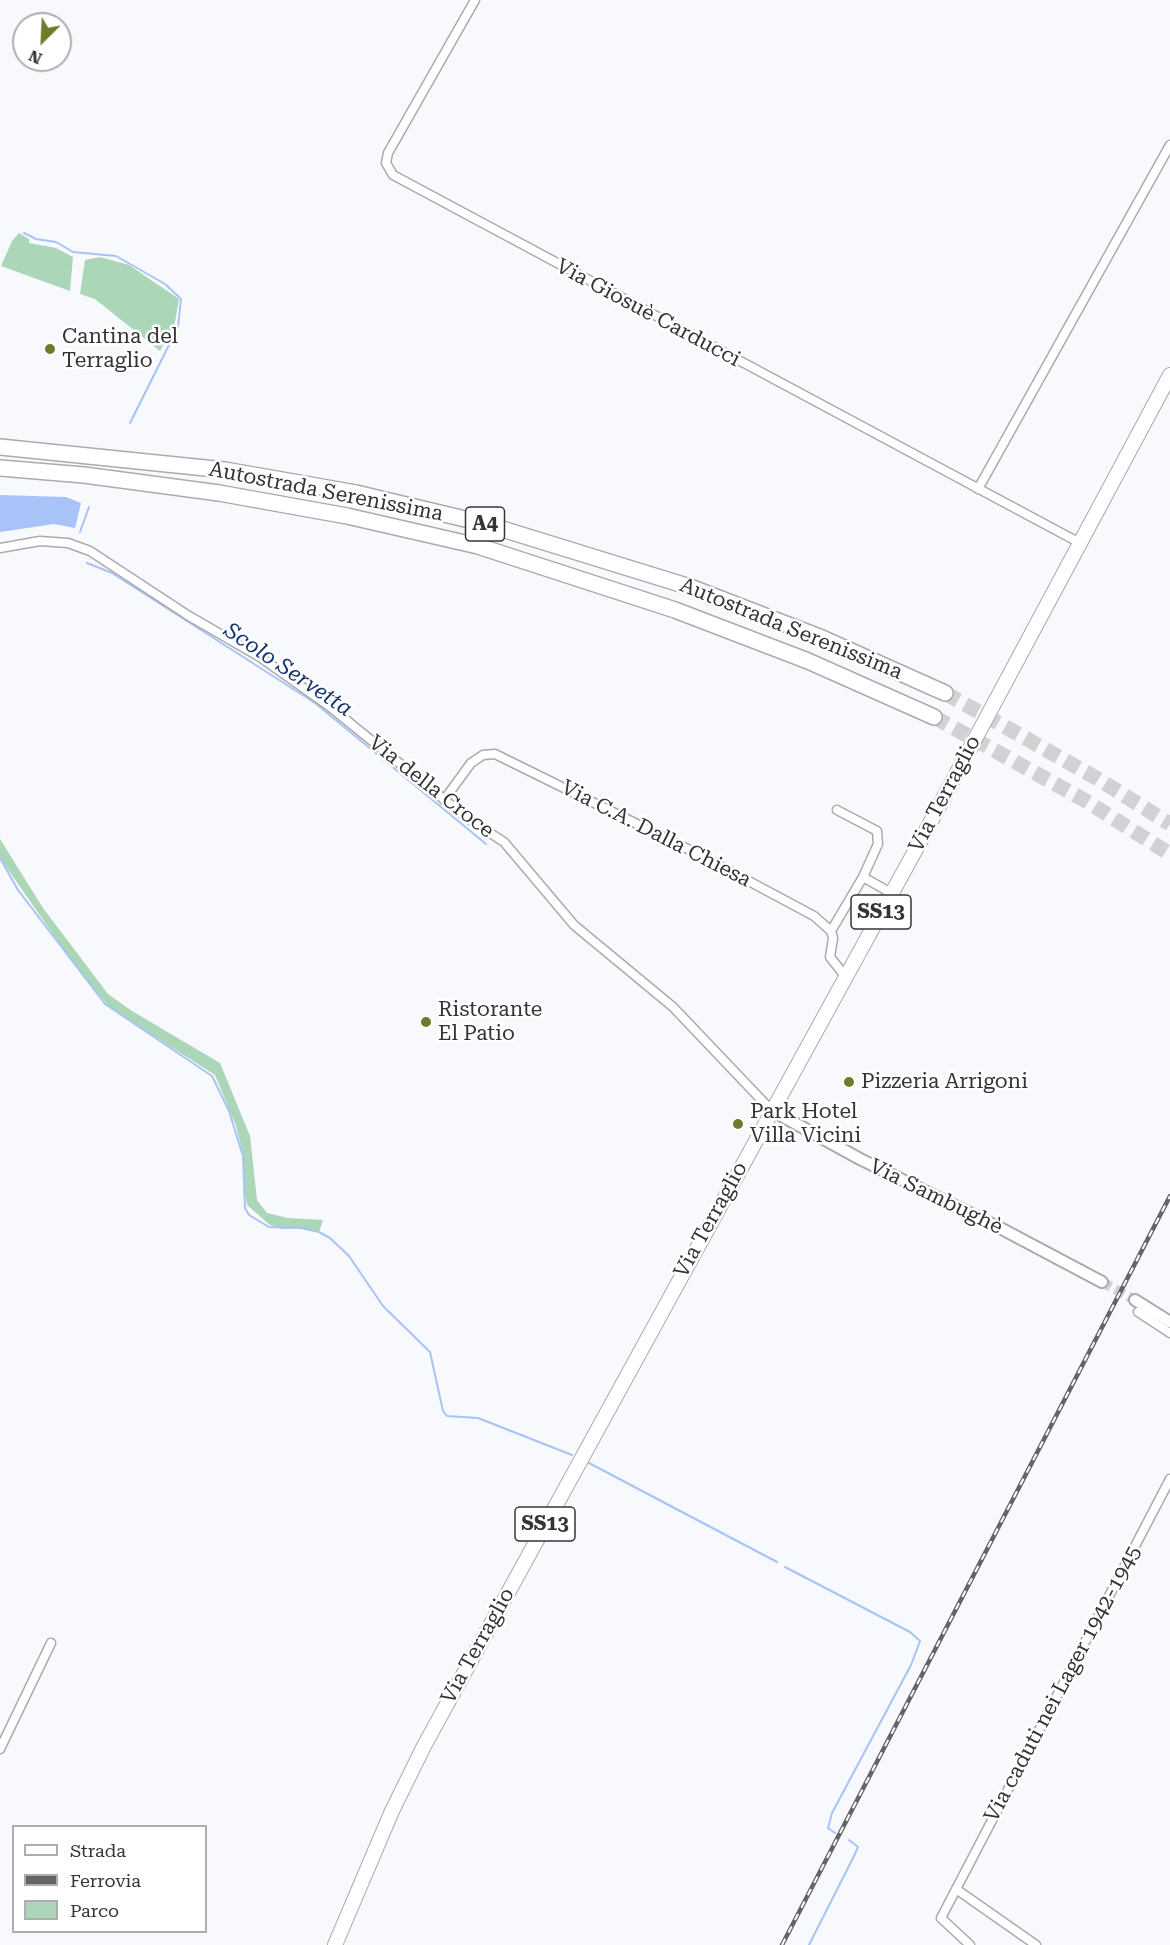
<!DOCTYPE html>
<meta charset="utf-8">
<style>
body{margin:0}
#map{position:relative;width:1170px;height:1945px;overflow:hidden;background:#f8f9fc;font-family:"Roboto Serif",serif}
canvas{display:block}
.legend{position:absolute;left:12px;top:1825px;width:195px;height:108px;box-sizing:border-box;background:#fff;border:2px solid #aeaeaf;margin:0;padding:8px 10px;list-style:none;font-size:18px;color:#343436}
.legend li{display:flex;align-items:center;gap:12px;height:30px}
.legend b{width:30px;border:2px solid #aeaeaf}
.north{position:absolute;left:12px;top:12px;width:60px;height:60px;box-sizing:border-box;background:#fff;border:2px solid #aeaeaf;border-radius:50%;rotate:204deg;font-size:16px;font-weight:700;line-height:24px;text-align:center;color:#343436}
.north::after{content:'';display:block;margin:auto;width:21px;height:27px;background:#6e7c29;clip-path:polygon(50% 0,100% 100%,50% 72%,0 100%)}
</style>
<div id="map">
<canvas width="1170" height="1945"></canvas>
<ul class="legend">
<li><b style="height:8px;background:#fff"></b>Strada</li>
<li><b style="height:8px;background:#646466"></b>Ferrovia</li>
<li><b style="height:16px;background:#abd6b8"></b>Parco</li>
</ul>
<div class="north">N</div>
</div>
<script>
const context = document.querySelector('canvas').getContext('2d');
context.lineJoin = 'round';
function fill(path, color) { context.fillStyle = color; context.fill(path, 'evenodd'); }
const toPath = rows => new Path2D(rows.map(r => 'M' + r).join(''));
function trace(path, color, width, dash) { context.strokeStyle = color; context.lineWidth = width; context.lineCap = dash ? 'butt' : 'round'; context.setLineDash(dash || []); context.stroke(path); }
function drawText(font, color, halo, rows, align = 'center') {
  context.font = font + ' "Roboto Serif",serif'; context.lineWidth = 5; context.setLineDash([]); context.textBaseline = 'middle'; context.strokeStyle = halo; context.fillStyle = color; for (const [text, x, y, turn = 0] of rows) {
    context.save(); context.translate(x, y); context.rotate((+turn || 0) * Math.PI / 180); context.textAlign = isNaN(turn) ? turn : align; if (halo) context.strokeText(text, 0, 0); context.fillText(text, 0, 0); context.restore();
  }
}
fill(toPath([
 [19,233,29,239,29,243,56,248,73,257,70,291,1,266,12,241],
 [100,257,129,265,179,299,175,322,160,351,95,299,80,294,85,260],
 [0,839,43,908,108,994,132,1011,220,1063,250,1136,257,1200,267,1213,288,1218,323,1220,319,1232,298,1228,282,1229,270,1225,247,1205,244,1187,244,1158,236,1126,215,1075,110,1008,73,963,0,858]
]), '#abd6b8');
fill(toPath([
 [0,495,66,497,81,503,75,528,54,524,0,532]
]), '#a7c3f7');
trace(toPath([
 [24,233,36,239,56,242,73,252,116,256,165,284,181,299,178,327,130,423],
 [80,532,89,507],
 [87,563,112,573,315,703,486,844],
 [0,858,18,890,105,1004,212,1076,229,1111,243,1156,245,1208,249,1215,269,1227,301,1228,319,1232,330,1238,349,1256,383,1306,430,1352,443,1411,447,1416,478,1418,572,1455],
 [589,1463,777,1562],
 [785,1567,910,1632,920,1641,911,1665,832,1813,828,1828,835,1833],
 [809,1945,854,1856,858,1847,849,1840]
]), '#a7c3f7', 2);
trace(toPath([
 [1102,1282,1135,1300]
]), '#d1d2d4', 10, [10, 5]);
trace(toPath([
 [945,693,1098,779,1170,824],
 [934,717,1086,801,1170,854]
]), '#d1d2d4', 15, [15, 8]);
const minor = toPath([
 [475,0,388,153,386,163,393,175,1080,543],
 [978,489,1170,145],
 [0,548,40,541,68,543,90,551,189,616,260,657,329,706,467,818,504,842,574,925,673,1007,771,1110],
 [444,800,471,763,483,755,495,754,702,856,814,916,831,931,833,938,830,957,845,976],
 [863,877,891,893],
 [831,931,863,877,878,844,877,831,837,810],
 [1138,1312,1170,1333],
 [0,1749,51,1643],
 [956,1889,1036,1945],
 [970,1945,941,1918,1170,1479]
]);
const tertiary = toPath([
 [771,1110,860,1159,1002,1229,1102,1282],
 [1135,1300,1170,1322]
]);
const primary = toPath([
 [335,1945,392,1811,424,1746,921,840,1170,375]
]);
const motorway = toPath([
 [0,447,225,470,356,493,486,524,690,587,822,638,945,693],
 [0,468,84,475,219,493,347,516,478,546,675,610,808,661,934,717]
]);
trace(minor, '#ababae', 11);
trace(tertiary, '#ababae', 14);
trace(primary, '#ababae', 16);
trace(motorway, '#ababae', 18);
trace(minor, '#fff', 8);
trace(tertiary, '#fff', 10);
trace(primary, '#fff', 14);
trace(motorway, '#fff', 15);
const rail = toPath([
 [782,1945,1170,1196]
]);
trace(rail, '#646466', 4.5);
trace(rail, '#fff', 2, [7]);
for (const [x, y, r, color] of [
 [50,349,6,"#6e7c29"],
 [426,1022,6,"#6e7c29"],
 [849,1082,6,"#6e7c29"],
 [738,1124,6,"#6e7c29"]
]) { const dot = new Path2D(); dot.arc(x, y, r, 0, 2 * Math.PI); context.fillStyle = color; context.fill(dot); trace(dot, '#fff', 2); }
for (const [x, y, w] of [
 [485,524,39],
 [881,912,60],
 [545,1524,60]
]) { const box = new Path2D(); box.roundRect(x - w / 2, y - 17, w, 34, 4.5); context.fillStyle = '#fff'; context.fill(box); trace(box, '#343436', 1.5); }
drawText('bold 20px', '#343436', null, [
 ["A4",485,524],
 ["SS13",881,912],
 ["SS13",545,1524]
]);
drawText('21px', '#343436', '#fff', [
 ["Via Giosuè Carducci",648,313,28],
 ["Autostrada Serenissima",326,492,11],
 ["Autostrada Serenissima",791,629,22],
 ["Via della Croce",431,787,38],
 ["Via Terraglio",945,794,-62],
 ["Via C.A. Dalla Chiesa",656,834,27],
 ["Via Sambughè",936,1197,26],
 ["Via Terraglio",711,1220,-61],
 ["Via Terraglio",478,1646,-61],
 ["Via caduti nei Lager 1942-1945",1063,1684,-62]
]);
drawText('21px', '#343436', '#fff', [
 ["Cantina del",62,337],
 ["Terraglio",62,361],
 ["Ristorante",438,1010],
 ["El Patio",438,1034],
 ["Pizzeria Arrigoni",861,1082],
 ["Park Hotel",750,1112],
 ["Villa Vicini",750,1136]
], 'left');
drawText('italic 22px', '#173470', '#fff', [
 ["Scolo Servetta",288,670,34]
]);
</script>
